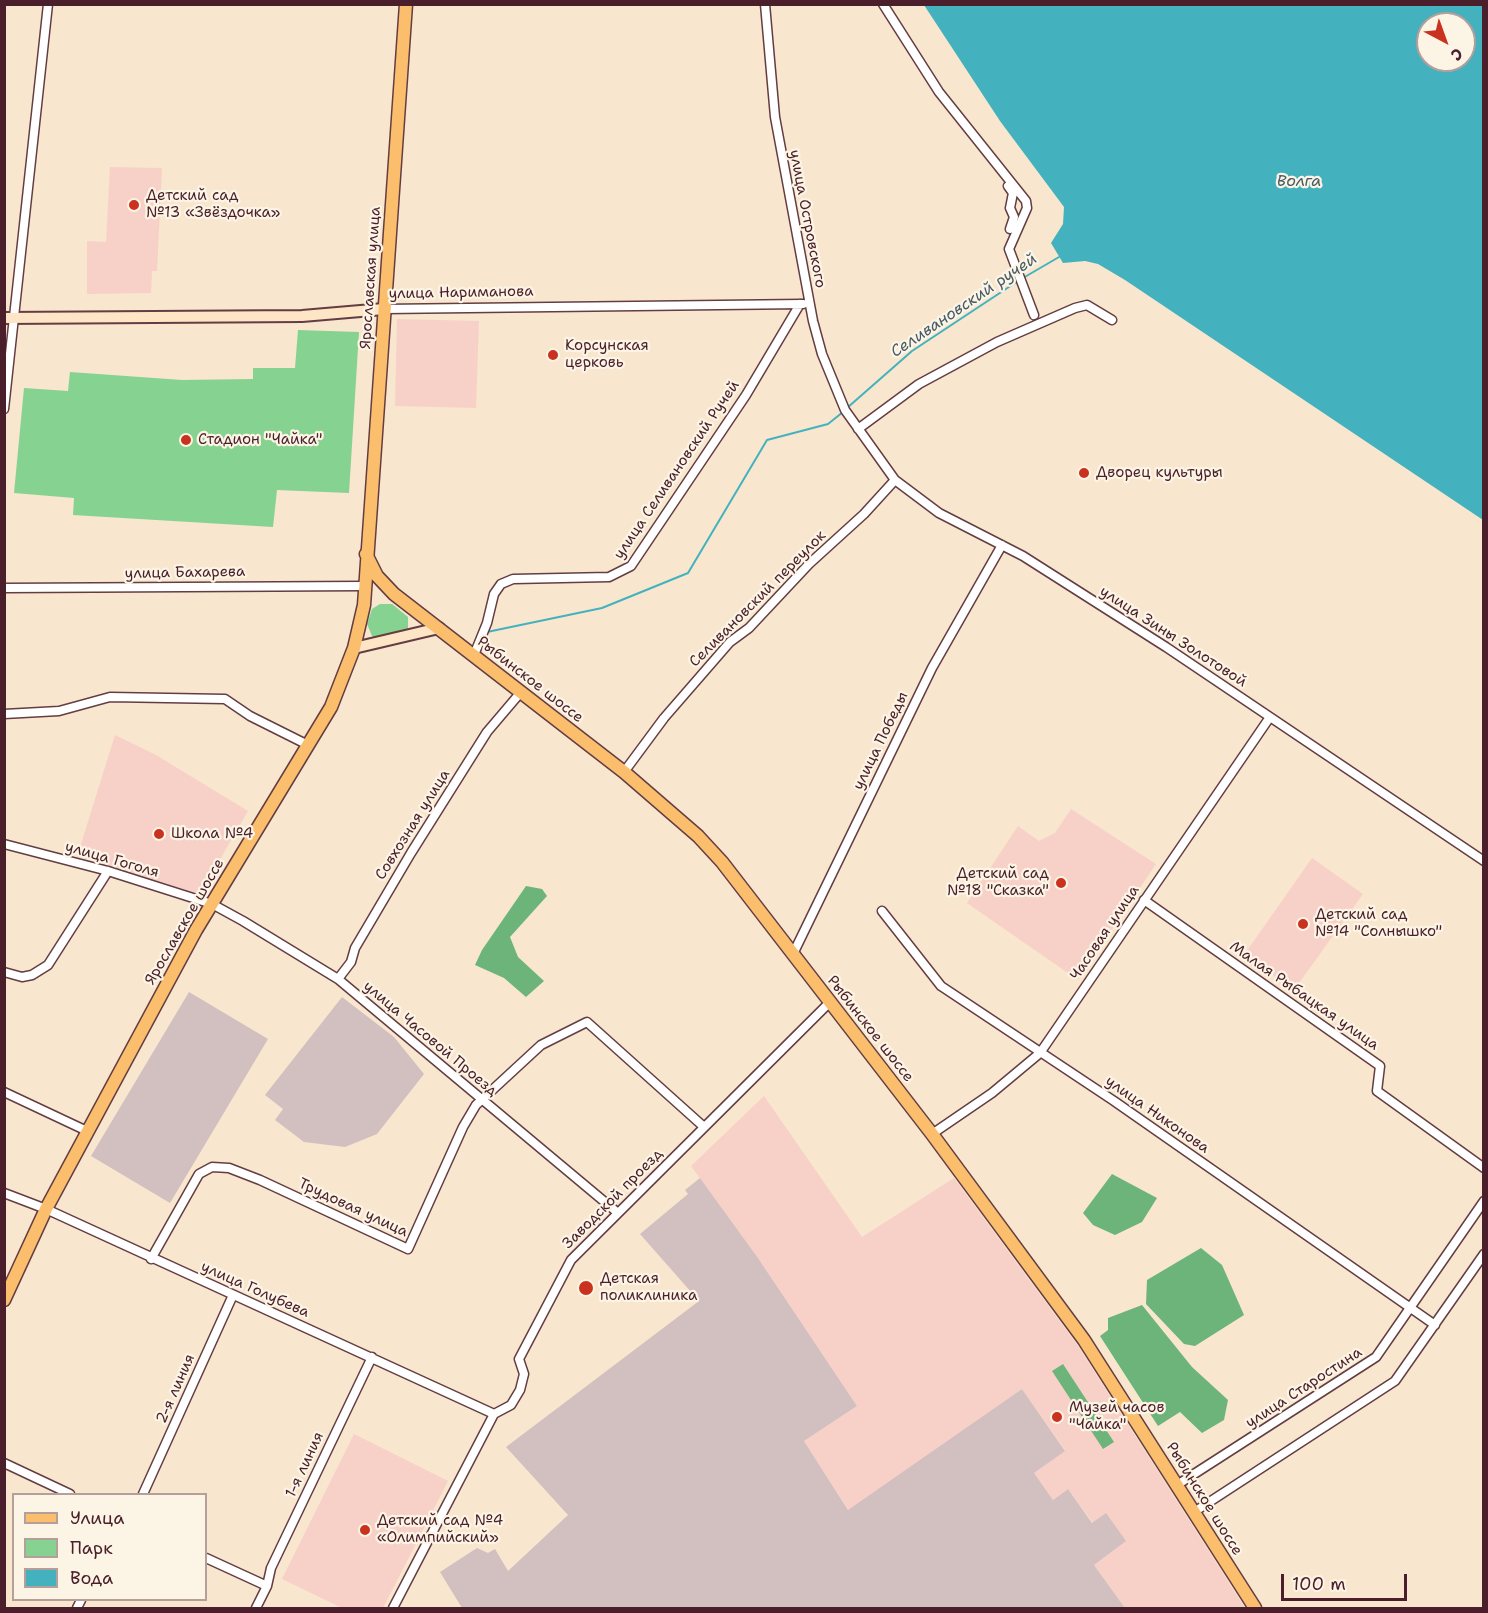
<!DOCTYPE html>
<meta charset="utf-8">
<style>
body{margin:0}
#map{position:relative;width:1488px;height:1613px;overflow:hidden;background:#f8e6ce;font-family:"Shantell Sans",sans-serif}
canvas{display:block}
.frame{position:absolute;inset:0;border:6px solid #4a1f2b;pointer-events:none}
.legend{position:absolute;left:12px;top:1493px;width:195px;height:108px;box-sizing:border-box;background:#fcf5e5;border:2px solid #b59f9b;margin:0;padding:8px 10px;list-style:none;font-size:18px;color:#4a1f2b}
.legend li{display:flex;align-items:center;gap:12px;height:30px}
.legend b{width:30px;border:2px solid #b59f9b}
.north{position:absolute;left:1416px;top:12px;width:60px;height:60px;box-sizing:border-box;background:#fcf5e5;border:2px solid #b59f9b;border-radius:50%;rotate:139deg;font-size:16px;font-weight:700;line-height:24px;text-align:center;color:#4a1f2b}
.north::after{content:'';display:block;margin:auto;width:21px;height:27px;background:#c8321e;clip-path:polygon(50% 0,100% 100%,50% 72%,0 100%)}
.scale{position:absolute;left:1281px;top:1574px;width:126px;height:27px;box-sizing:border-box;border:3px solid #4a1f2b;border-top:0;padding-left:8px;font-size:18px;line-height:21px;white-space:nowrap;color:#4a1f2b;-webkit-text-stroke:4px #fcf5e5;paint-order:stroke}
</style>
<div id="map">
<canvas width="1488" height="1613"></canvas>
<div class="frame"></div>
<ul class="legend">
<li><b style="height:8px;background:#fabe6d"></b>Улица</li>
<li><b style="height:16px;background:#86d290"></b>Парк</li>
<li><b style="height:16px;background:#43b2be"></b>Вода</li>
</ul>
<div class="north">С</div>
<div class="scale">100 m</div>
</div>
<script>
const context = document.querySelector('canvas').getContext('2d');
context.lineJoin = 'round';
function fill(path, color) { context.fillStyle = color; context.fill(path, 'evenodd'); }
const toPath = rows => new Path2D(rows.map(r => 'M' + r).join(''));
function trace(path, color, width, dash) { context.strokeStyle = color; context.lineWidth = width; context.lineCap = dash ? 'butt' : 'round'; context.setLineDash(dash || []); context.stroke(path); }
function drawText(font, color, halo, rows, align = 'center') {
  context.font = font + ' "Shantell Sans",sans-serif'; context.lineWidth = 4.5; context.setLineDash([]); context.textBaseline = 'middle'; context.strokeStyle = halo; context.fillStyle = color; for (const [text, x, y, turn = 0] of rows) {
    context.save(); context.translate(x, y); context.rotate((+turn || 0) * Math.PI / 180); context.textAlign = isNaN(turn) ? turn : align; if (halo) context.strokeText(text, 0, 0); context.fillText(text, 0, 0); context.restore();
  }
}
fill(toPath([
 [110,167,162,168,157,271,152,271,151,293,87,294,87,241,106,242],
 [397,319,479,321,476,408,395,406],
 [115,735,156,755,248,811,200,894,77,857],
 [1071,809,1156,864,1078,980,967,903,1018,826,1039,841,1055,833],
 [1312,858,1363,894,1294,990,1244,955],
 [764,1096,862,1237,954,1178,1078,1346,1245,1608,1125,1608,1094,1565,1125,1541,1106,1514,1093,1523,1068,1489,1053,1500,1034,1473,1065,1450,1022,1389,849,1511,804,1441,857,1406,758,1258,691,1166],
 [354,1434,448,1481,383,1608,342,1608,282,1579]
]), '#f7d1c8');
fill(toPath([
 [189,992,268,1039,170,1203,91,1156],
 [342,997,394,1037,424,1074,377,1134,345,1147,304,1142,275,1120,283,1109,265,1095],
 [700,1178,758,1258,857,1406,804,1441,848,1510,1022,1389,1065,1451,1034,1473,1053,1500,1068,1489,1092,1523,1106,1513,1126,1541,1094,1565,1125,1608,462,1608,440,1572,477,1548,488,1553,495,1549,508,1571,568,1515,506,1447,699,1301,640,1234,688,1194,685,1190]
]), '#d2bfc0');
fill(toPath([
 [298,330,359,332,349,493,277,490,273,527,73,515,74,498,14,493,24,388,68,391,70,372,182,380,253,379,253,368,295,368],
 [380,604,392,604,408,617,408,629,375,638,372,636,367,624,372,609]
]), '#86d290');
fill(toPath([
 [526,886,542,889,547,896,510,937,518,957,544,981,526,997,504,978,475,965,482,950],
 [1112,1174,1157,1198,1142,1222,1115,1235,1093,1225,1083,1213],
 [1201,1248,1222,1265,1244,1315,1195,1346,1184,1344,1146,1304,1147,1280],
 [1142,1305,1192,1367,1228,1400,1224,1420,1202,1433,1180,1412,1158,1426,1100,1336,1108,1330,1108,1318],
 [1063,1364,1114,1442,1103,1449,1052,1371]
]), '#6cb47a');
fill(toPath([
 [924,5,1483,5,1483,520,1125,280,1098,264,1085,261,1063,263,1051,243,1063,224,1064,207,1000,121],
 [1428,24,1464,24,1464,60,1428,60]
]), '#43b2be');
trace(toPath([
 [1023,278,1059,257],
 [847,408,912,351,1018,281],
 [487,632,602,608,688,573,767,440,828,424,843,412]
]), '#43b2be', 2);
const street = toPath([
 [765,4,775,117,813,321,822,354,845,410,895,480,939,513,1023,556,1166,647,1484,861],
 [883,4,939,92,1026,201,1027,208,1009,249,1034,315],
 [1008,186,1013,193,1010,208,1014,217,1010,229],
 [384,309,803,304],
 [4,409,48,4],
 [858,429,919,384,997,342,1075,308,1087,305,1112,320],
 [4,588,365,586],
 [474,655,487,623,494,594,501,584,513,579,609,577,631,566,746,395,800,304],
 [4,714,59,711,110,697,225,699,250,716,308,745],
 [624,772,664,718,730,642,749,628,809,564,864,514,895,480],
 [4,844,108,871,212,904,243,921,338,979,618,1213],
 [1144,900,1380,1066,1377,1091,1484,1168],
 [882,911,941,986,1114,1101,1435,1325],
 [793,954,932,668,1002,545],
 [4,972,22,977,32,975,48,965,108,871],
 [338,979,351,962,355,948,411,853,487,732,521,692],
 [4,1092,87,1131],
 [932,1134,992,1093,1040,1053,1270,717],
 [4,1193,46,1209,494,1414],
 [151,1259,199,1174,212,1167,229,1168,260,1180,408,1249,463,1127,476,1105,541,1045,587,1022,704,1127],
 [4,1463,70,1494],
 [1177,1485,1376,1357,1484,1201],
 [143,1494,233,1295],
 [1194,1512,1395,1381,1484,1254],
 [206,1558,267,1586],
 [77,1608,81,1600],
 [256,1608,267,1586,271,1568,372,1357],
 [393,1608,494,1414,511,1405,520,1390,524,1374,519,1359,571,1260,830,1002]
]);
const secondary = toPath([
 [4,318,302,316,384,309],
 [354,648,439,628]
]);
const primary = toPath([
 [366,554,377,576,394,594,624,772,698,836,722,862,932,1134,1084,1340,1255,1608],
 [4,1300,46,1209,196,930,331,707,354,648,364,605,406,4]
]);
trace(street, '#643d43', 11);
trace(secondary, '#643d43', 14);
trace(primary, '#643d43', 15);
trace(street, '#fff', 8);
trace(secondary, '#fde5c5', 10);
trace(primary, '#fabe6d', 12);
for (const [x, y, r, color] of [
 [134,205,6,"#c8321e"],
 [553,355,6,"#c8321e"],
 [186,440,6,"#c8321e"],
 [1084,473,6,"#c8321e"],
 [159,834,6,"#c8321e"],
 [1061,883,6,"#c8321e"],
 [1303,924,6,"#c8321e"],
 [586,1288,8,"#c8321e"],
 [1057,1417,6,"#c8321e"],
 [365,1530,6,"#c8321e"]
]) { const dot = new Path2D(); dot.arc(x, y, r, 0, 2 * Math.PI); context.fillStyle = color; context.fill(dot); trace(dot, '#fcf5e5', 2); }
drawText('15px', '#4a1f2b', '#fcf5e5', [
 ["Детский сад",146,196],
 ["№13 «Звёздочка»",146,213],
 ["Корсунская",565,346],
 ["церковь",565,363],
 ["Стадион \"Чайка\"",198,440],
 ["Дворец культуры",1096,473],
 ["Школа №4",171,834],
 ["Детский сад",1049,874,"right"],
 ["№18 \"Сказка\"",1049,891,"right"],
 ["Детский сад",1315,915],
 ["№14 \"Солнышко\"",1315,932],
 ["Детская",600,1279],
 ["поликлиника",600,1296],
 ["Музей часов",1069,1408],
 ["\"Чайка\"",1069,1425],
 ["Детский сад №4",377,1521],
 ["«Олимпийский»",377,1538]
], 'left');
drawText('15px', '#4a1f2b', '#fcf5e5', [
 ["улица Островского",807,219,79],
 ["Ярославская улица",371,278,-86],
 ["улица Нариманова",461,293,-1],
 ["улица Селивановский Ручей",677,470,-56],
 ["улица Бахарева",185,573,-1],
 ["Селивановский переулок",758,599,-45],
 ["улица Зины Золотовой",1173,637,33],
 ["Рыбинское шоссе",530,680,38],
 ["улица Победы",881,741,-64],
 ["Совхозная улица",413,825,-58],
 ["улица Гоголя",112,860,16],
 ["Ярославское шоссе",185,922,-60],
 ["Часовая улица",1105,933,-56],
 ["Малая Рыбацкая улица",1304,996,35],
 ["Рыбинское шоссе",870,1029,52],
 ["улица Часовой Проезд",430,1039,40],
 ["улица Никонова",1157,1115,35],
 ["Заводской проезд",613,1199,-45],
 ["Трудовая улица",353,1208,25],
 ["улица Голубева",255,1290,24],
 ["улица Старостина",1304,1388,-33],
 ["2-я линия",176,1389,-66],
 ["1-я линия",305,1465,-65],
 ["Рыбинское шоссе",1204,1499,58]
]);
drawText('italic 16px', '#475a66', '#fcf5e5', [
 ["Волга",1299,182],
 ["Селивановский ручей",964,306,-34]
]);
</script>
